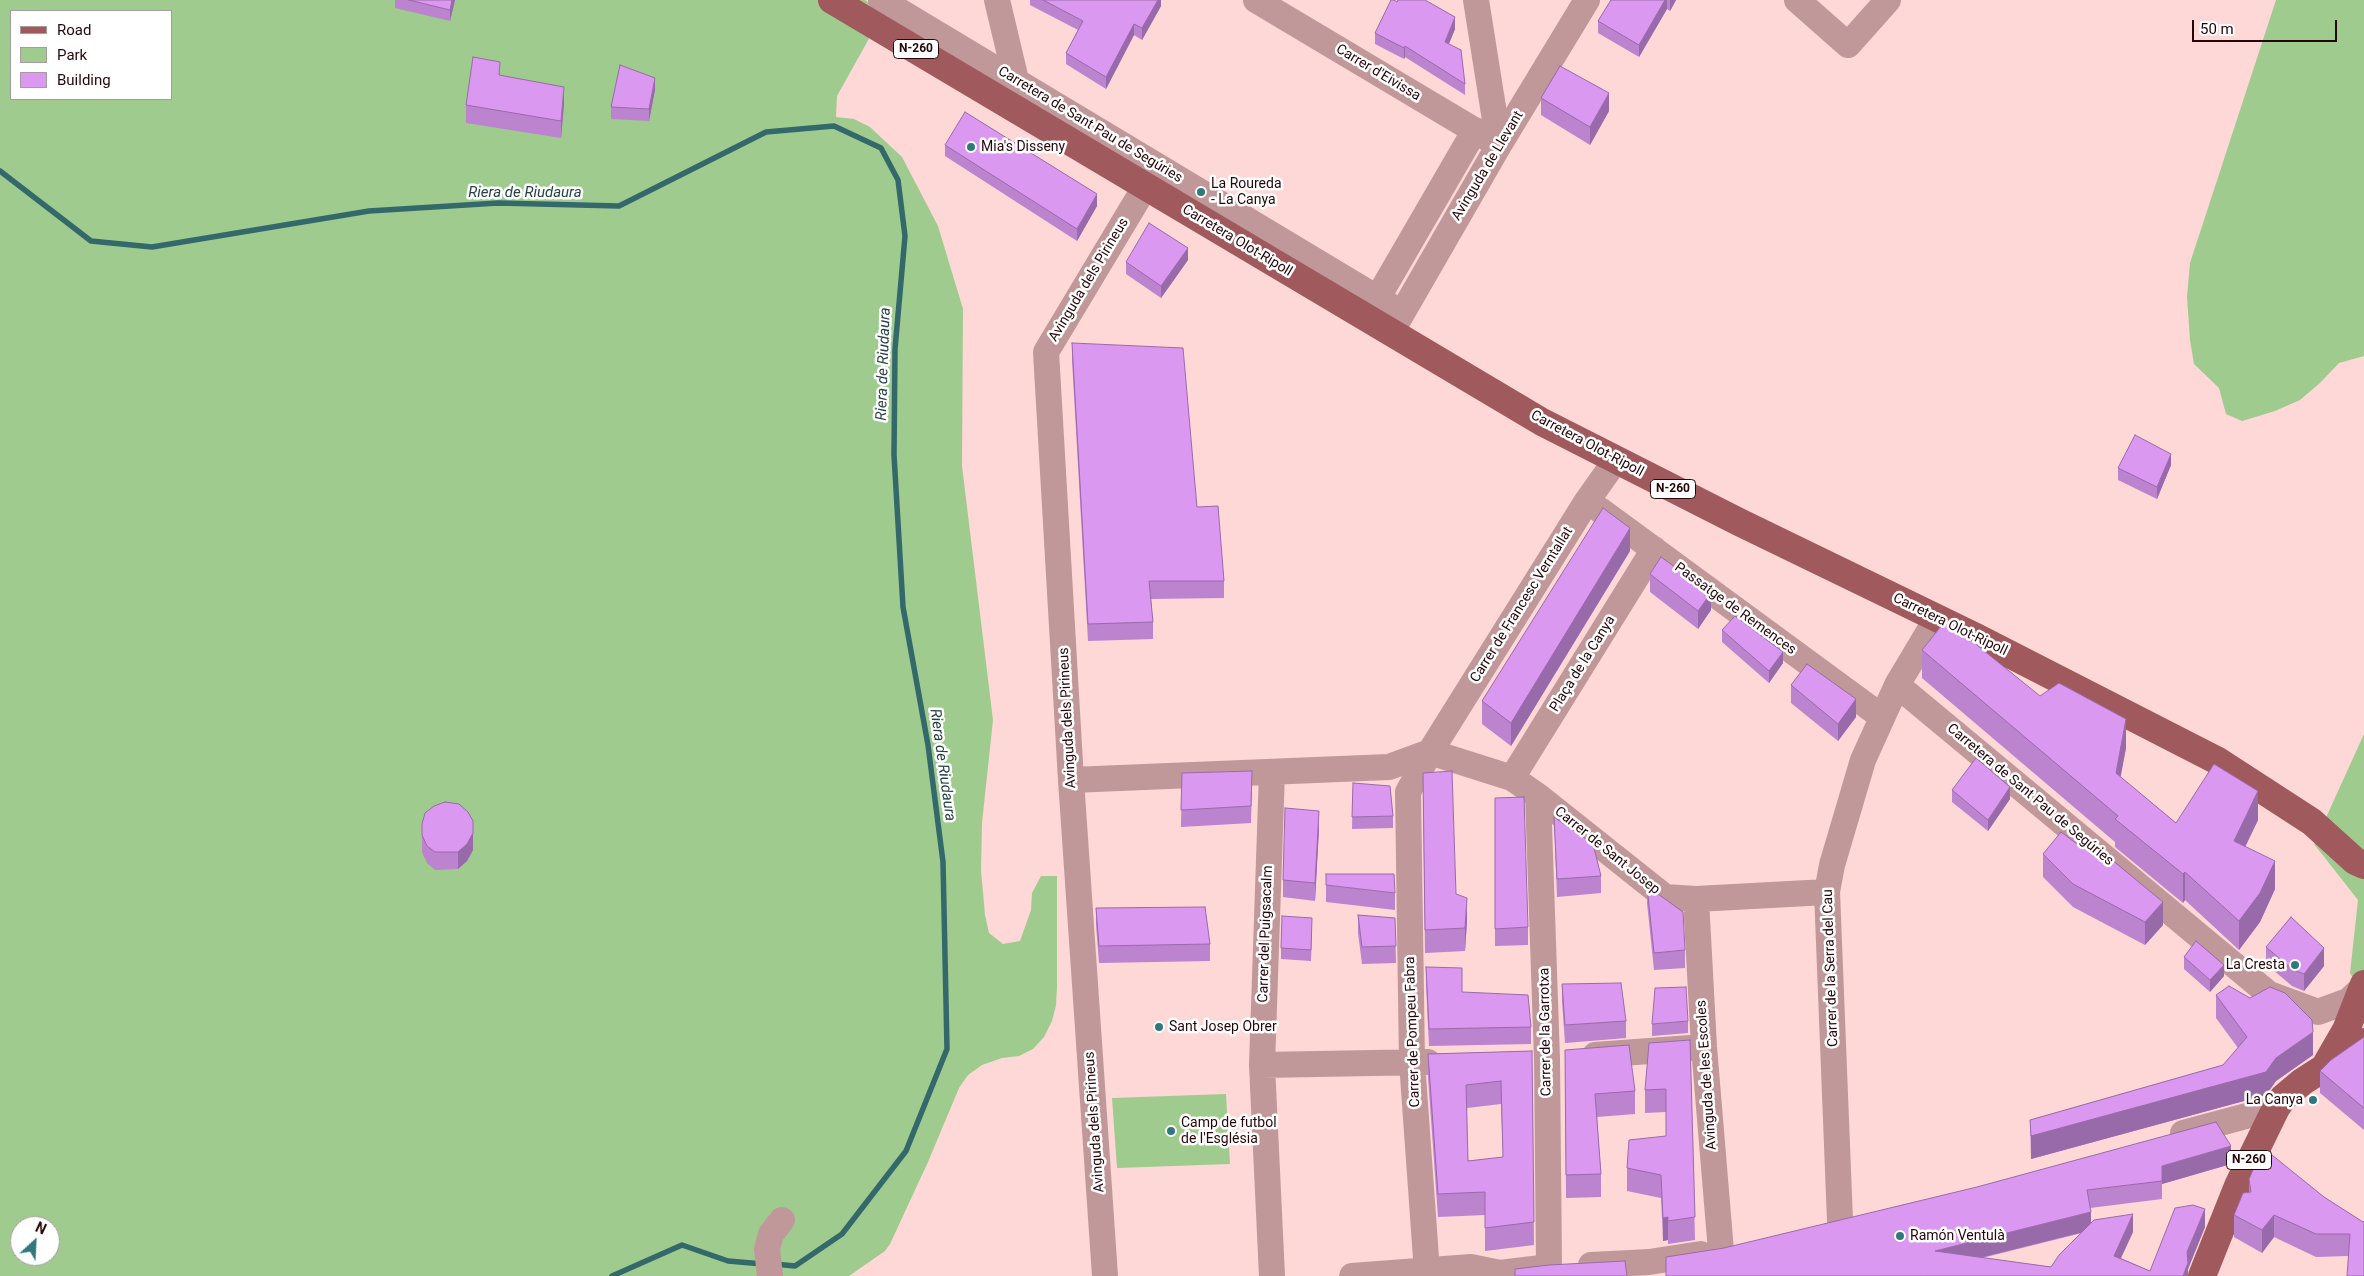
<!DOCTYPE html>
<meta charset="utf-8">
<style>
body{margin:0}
#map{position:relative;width:2364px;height:1276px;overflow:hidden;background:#fed7d7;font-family:Roboto,sans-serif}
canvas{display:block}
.legend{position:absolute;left:10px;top:10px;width:162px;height:90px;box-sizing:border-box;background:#fff;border:1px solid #a89b9d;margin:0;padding:6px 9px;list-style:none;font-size:15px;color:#260609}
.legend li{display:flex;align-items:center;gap:10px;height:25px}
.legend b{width:25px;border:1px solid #a89b9d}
.north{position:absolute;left:10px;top:1216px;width:50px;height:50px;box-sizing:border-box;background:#fff;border:1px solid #a89b9d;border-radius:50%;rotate:25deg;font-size:14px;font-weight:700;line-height:20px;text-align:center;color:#260609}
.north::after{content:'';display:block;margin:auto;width:18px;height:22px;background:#2f797b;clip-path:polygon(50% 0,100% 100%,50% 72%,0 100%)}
.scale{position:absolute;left:2192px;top:20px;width:145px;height:22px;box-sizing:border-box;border:2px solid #260609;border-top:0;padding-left:6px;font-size:15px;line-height:18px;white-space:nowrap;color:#260609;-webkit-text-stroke:4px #fff;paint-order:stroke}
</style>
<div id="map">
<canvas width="2364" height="1276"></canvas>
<ul class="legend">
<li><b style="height:6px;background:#a0595c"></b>Road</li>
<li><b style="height:14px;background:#9fcb8f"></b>Park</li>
<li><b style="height:14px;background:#db98f1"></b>Building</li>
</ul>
<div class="north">N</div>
<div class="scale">50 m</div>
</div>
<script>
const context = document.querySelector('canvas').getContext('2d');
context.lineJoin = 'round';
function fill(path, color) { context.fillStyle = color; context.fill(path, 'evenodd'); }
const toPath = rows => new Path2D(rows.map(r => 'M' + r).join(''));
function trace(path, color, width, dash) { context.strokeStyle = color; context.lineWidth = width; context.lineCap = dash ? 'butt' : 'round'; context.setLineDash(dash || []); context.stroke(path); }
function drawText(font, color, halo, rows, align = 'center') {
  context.font = font + ' Roboto,sans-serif'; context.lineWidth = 5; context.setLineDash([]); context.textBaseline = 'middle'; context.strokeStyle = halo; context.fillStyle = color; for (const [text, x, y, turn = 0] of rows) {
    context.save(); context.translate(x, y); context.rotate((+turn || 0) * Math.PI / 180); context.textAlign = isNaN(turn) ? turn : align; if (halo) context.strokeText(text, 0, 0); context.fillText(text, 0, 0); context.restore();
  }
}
fill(toPath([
 [0,0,865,0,881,10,871,35,837,96,836,117,854,119,870,127,902,157,938,226,963,309,962,466,993,720,982,823,981,870,985,915,989,933,1003,944,1020,941,1031,910,1032,893,1041,876,1057,876,1057,987,1056,1005,1052,1021,1044,1037,1033,1049,1019,1056,1002,1058,982,1065,968,1075,959,1088,928,1162,890,1244,885,1251,849,1276,0,1276],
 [11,11,171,11,171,99,11,99],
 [20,1226,50,1226,50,1256,20,1256],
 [2276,0,2364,0,2364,356,2339,363,2320,383,2300,400,2275,411,2242,421,2226,414,2219,388,2194,364,2190,340,2187,297,2190,263],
 [2364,734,2364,998,2350,973,2358,900,2314,844],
 [1226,1094,1230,1164,1117,1168,1112,1098]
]), '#9fcb8f');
trace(toPath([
 [0,171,91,241,152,247,369,211,498,203,619,206,766,132,834,126,881,148,898,180,905,236,895,349,894,455,903,607,928,745,943,862,947,1049,906,1151,842,1234,795,1266,774,1264],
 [612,1276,682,1245,728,1261,763,1264]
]), '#34696c', 5.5);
trace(toPath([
 [881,0,1402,313],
 [997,0,1016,80],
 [1256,0,1499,145],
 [1476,0,1499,145],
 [1797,0,1848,45,1888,0],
 [1377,299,1475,130],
 [1393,329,1499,145,1587,0],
 [1600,510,1882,717],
 [1897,685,2269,994,2318,1012,2348,1001,2361,989],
 [1272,772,1262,1065,1272,1276],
 [1512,778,1654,549],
 [1071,780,1389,767,1430,752,1512,778,1538,796,1665,897,1696,899,1827,892],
 [1538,796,1547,1059,1549,1267],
 [1696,899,1704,1047,1721,1251],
 [1595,1055,1704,1047],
 [1262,1065,1428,1062],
 [2183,1133,2276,1108],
 [1840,1221,1827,892,1832,865,1863,760,1897,685,1937,618],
 [1591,1265,1649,1262,1701,1254],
 [1427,1272,1412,1062,1408,792,1430,752,1587,501,1616,460],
 [770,1276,767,1249,771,1234,782,1220],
 [1105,1276,1071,780,1046,352,1145,187],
 [1352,1276,1471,1267,1500,1273,1549,1267]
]), '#c19899', 26);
trace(toPath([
 [832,0,1542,422,1739,522,1976,637,2218,761,2312,822,2355,861,2364,865],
 [2327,1063,2346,1030,2364,984],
 [2202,1276,2238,1186,2276,1108,2283,1098,2302,1082,2364,1042]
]), '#a0595c', 28);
fill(toPath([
 [395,0,455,0,450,21,395,8],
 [1030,0,1161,0,1161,6,1142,40,1134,35,1106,89,1066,64,1066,53,1078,30,1030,5],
 [1611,0,1676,0,1670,11,1667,9,1639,57,1598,33,1598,21],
 [1455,29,1449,44,1465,84,1465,95,1405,57,1404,59,1375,44,1375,33],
 [500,75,564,104,561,138,466,123,466,105],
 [655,90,649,121,611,119,611,107],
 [1541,98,1609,111,1590,145,1541,115],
 [945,145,1097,206,1077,241,945,156],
 [1188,260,1161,298,1126,274,1126,262],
 [1072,343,1197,507,1224,581,1224,598,1151,599,1153,622,1153,639,1088,641,1072,360],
 [2171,465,2157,499,2118,480,2118,468],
 [1630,551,1511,746,1482,724,1482,701],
 [1650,574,1711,610,1698,629,1650,592],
 [1722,630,1783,663,1769,683,1722,642],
 [1922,650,2040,696,2126,748,2120,777,2176,823,2258,820,2245,847,2275,889,2260,922,2239,950,2185,900,2183,903,2115,847,2115,842,1922,678],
 [1791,685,1856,717,1838,741,1791,703],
 [1182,773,1252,788,1251,823,1181,827],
 [1353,783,1393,816,1393,828,1352,829],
 [1952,790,2010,799,1988,831,1952,802],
 [1423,796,1456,894,1467,921,1465,951,1425,953],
 [1495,798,1528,927,1528,945,1495,946],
 [1554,817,1601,876,1601,893,1557,897],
 [473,821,473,850,467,861,458,869,435,870,427,863,422,852,422,824],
 [1319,829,1315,901,1283,897,1283,880],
 [2081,847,2163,925,2145,945,2073,907,2043,877,2043,854],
 [1326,885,1395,893,1395,910,1326,902],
 [1647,886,1685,950,1685,968,1654,970,1647,903],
 [1096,908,1210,944,1210,961,1099,963,1096,925],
 [1358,915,1395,918,1396,963,1362,964,1358,933],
 [1312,930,1311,961,1281,959,1281,948],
 [2266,947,2324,966,2304,991,2292,986,2266,964],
 [2184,957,2224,976,2210,992,2184,969],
 [1426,967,1462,992,1531,1027,1531,1044,1429,1046,1426,984],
 [1562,984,1626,1021,1626,1038,1565,1043,1562,1001],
 [2216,995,2313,1055,2276,1081,2266,1095,2031,1159,2030,1120,2223,1065,2238,1048,2216,1018],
 [1688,1021,1688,1033,1652,1036,1652,1024],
 [2364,1037,2364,1130,2320,1093,2320,1071],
 [1690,1040,1695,1240,1668,1244,1668,1240,1663,1241,1661,1198,1627,1191,1627,1168,1666,1136,1666,1112,1645,1113,1645,1090],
 [1565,1050,1635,1091,1635,1114,1597,1117,1601,1174,1601,1197,1566,1198],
 [1532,1051,1534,1245,1485,1251,1485,1215,1438,1217,1428,1077,1428,1054],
 [1501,1104,1503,1157,1468,1161,1467,1108],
 [2231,1164,2162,1184,2162,1199,2090,1208,2091,1223,2133,1232,2121,1258,2150,1271,2205,1227,2188,1269,2188,1276,1724,1248],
 [2082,1233,2051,1267,1982,1258],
 [2249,1179,2324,1197,2363,1222,2348,1256,2316,1257,2274,1237,2262,1253,2234,1237,2234,1215,2249,1192]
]), '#bc83cf');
fill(toPath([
 [452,0,455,0,450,21,450,10],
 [1158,0,1161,0,1161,6,1142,40,1142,28],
 [1665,0,1667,0,1667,9,1639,57,1639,45],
 [1670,0,1676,0,1670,11],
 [1455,17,1455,29,1445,53,1445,42],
 [1134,24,1134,35,1106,89,1106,77],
 [1405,46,1405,57,1404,59,1404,48],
 [655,78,655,90,649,121,649,109],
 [564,87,564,104,561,138,561,121],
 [1609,93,1609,111,1590,145,1590,127],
 [1097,194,1097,206,1077,241,1077,229],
 [1188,248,1188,260,1161,298,1161,286],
 [2171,454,2171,465,2157,499,2157,487],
 [1630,528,1630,551,1511,746,1511,723],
 [1711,593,1711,610,1698,629,1698,611],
 [1783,652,1783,663,1769,683,1769,671],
 [1856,699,1856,717,1838,741,1838,724],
 [2126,719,2126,748,2116,802,2116,773],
 [2010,787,2010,799,1988,831,1988,820],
 [2258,791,2258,820,2234,870,2234,841],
 [1319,811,1319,829,1315,901,1315,883],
 [473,833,473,850,467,861,458,869,458,852],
 [2275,861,2275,889,2260,922,2239,950,2239,921],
 [2185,872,2185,900,2183,903,2183,874],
 [1467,898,1467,921,1465,951,1465,928],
 [2163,902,2163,925,2145,945,2145,922],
 [2324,948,2324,966,2304,991,2304,974],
 [2224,965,2224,976,2210,992,2210,980],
 [2313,1032,2313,1055,2276,1081,2266,1095,2031,1159,2031,1136,2276,1058],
 [2231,1146,2231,1164,2162,1184,2162,1199,2162,1166],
 [2205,1209,2205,1227,2188,1269,2188,1276,2183,1276,2187,1252],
 [2091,1212,2091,1230,1935,1269,1935,1251],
 [2133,1214,2133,1232,2114,1273,2114,1256],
 [2274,1215,2274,1237,2262,1253,2262,1230],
 [1668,1217,1668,1240,1663,1241,1663,1218]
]), '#996aa9');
const building = toPath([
 [409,0,452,0,450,10,409,0],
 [1043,0,1158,0,1142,28,1134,24,1106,77,1066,53,1083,21,1043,0],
 [1391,0,1394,0,1397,2,1398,0,1425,0,1455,17,1445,42,1461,50,1465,84,1405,46,1404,48,1375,33,1391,0],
 [1611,0,1665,0,1639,45,1598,21,1611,0],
 [473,57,500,62,499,75,564,87,561,121,466,105,473,57],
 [620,65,655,78,649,109,611,107,620,65],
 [1560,66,1609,93,1590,127,1541,98,1560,66],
 [965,112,1097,194,1077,229,945,145,965,112],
 [1149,223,1188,248,1161,286,1126,262,1149,223],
 [1072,343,1183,348,1197,507,1218,506,1224,581,1149,581,1153,622,1088,624,1072,343],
 [2135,435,2171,454,2157,487,2118,468,2135,435],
 [1603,508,1630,528,1511,723,1482,701,1603,508],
 [1661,557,1711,593,1698,611,1650,574,1661,557],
 [1735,616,1783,652,1769,671,1722,630,1735,616],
 [1946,620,2040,696,2059,683,2126,719,2116,773,2176,823,2214,764,2258,791,2234,841,2275,861,2260,893,2239,921,2185,872,2183,874,2115,819,2118,816,1922,650,1946,620],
 [1807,664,1856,699,1838,724,1791,685,1807,664],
 [1976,758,2010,787,1988,820,1952,790,1976,758],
 [1252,771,1251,806,1181,810,1182,773,1252,771],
 [1452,771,1456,894,1467,898,1465,928,1425,930,1423,773,1452,771],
 [1353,783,1390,786,1393,816,1352,817,1353,783],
 [1524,797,1528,927,1495,929,1495,798,1524,797],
 [445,802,459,804,468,812,473,821,473,833,467,844,458,852,435,852,427,846,422,835,422,824,425,813,434,806,445,802],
 [1285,808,1319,811,1315,883,1283,880,1285,808],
 [1554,817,1593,844,1601,876,1557,879,1554,817],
 [2061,832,2081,847,2089,841,2163,902,2145,922,2073,884,2043,854,2061,832],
 [1326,874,1394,874,1395,893,1326,885,1326,874],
 [1647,886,1683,912,1685,950,1654,953,1647,886],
 [1205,907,1210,944,1099,946,1096,908,1205,907],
 [1358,915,1395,918,1396,946,1362,947,1358,915],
 [1282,916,1312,918,1311,950,1281,948,1282,916],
 [2291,917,2324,948,2304,974,2292,969,2266,947,2291,917],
 [2196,941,2224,965,2210,980,2184,957,2196,941],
 [1426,967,1462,968,1462,992,1528,995,1531,1027,1429,1029,1426,967],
 [1621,983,1626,1021,1565,1025,1562,984,1621,983],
 [2229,986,2250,998,2270,987,2285,993,2312,1020,2313,1032,2276,1058,2266,1072,2031,1136,2030,1120,2223,1065,2247,1037,2216,995,2229,986],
 [1686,987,1688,1021,1652,1024,1655,988,1686,987],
 [2364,1037,2364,1108,2320,1071,2331,1060,2364,1037],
 [1690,1040,1695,1217,1668,1221,1668,1217,1663,1218,1661,1175,1627,1168,1629,1140,1666,1136,1666,1089,1645,1090,1649,1043,1690,1040],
 [1629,1045,1635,1091,1595,1094,1601,1174,1566,1175,1565,1050,1629,1045],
 [1532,1051,1534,1222,1485,1228,1485,1192,1438,1194,1428,1054,1532,1051],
 [1501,1081,1503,1157,1468,1161,1466,1085,1501,1081],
 [2216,1122,2231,1146,2162,1166,2162,1181,2087,1190,2091,1212,1935,1251,2051,1267,2059,1255,2094,1220,2133,1214,2114,1256,2150,1271,2175,1208,2193,1205,2205,1209,2187,1252,2188,1263,2183,1276,1666,1276,1666,1257,1724,1248,1977,1187,2216,1122],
 [2267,1151,2324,1197,2363,1222,2364,1221,2364,1276,2347,1276,2350,1234,2316,1234,2274,1215,2262,1230,2234,1215,2243,1193,2251,1192,2249,1179,2257,1161,2267,1151],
 [1625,1261,1627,1276,1515,1276,1515,1269,1549,1265,1625,1261]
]);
fill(building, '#db98f1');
trace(building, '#996aa9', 1);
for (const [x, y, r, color] of [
 [971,147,5,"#2f797b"],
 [1201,192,5,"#2f797b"],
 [2295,965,5,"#2f797b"],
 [1159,1027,5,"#2f797b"],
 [2313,1100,5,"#2f797b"],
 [1171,1131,5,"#2f797b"],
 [1900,1236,5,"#2f797b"]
]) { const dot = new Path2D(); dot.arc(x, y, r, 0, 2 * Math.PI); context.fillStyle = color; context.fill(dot); trace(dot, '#fff', 2); }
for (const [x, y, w] of [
 [916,49,45],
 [1673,489,45],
 [2249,1160,45]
]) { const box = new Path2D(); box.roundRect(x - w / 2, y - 9.5, w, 19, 4); context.fillStyle = '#fff'; context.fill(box); trace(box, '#260609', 1); }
drawText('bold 12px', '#260609', null, [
 ["N-260",916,49],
 ["N-260",1673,489],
 ["N-260",2249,1160]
]);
drawText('14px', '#260609', '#fff', [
 ["Carrer d'Eivissa",1378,73,31],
 ["Carretera de Sant Pau de Segúries",1090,125,31],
 ["Avinguda de Llevant",1488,166,-59],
 ["Carretera Olot-Ripoll",1237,241,31],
 ["Avinguda dels Pirineus",1089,280,-59],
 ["Carretera Olot-Ripoll",1587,444,28],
 ["Carrer de Francesc Verntallat",1522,605,-58],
 ["Passatge de Remences",1735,609,36],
 ["Carretera Olot-Ripoll",1950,625,26],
 ["Plaça de la Canya",1583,664,-58],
 ["Avinguda dels Pirineus",1068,718,-93],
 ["Carretera de Sant Pau de Segúries",2030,795,40],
 ["Carrer de Sant Josep",1607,851,39],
 ["Carrer del Puigsacalm",1266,934,-88],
 ["Carrer de la Serra del Cau",1831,968,-92],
 ["Carrer de Pompeu Fabra",1413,1032,-92],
 ["Carrer de la Garrotxa",1546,1032,-91],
 ["Avinguda de les Escoles",1707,1075,-94],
 ["Avinguda dels Pirineus",1095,1122,-94]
]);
drawText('14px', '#260609', '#fff', [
 ["Mia's Disseny",981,147],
 ["La Roureda",1211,184],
 ["- La Canya",1211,200],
 ["La Cresta",2285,965,"right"],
 ["Sant Josep Obrer",1169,1027],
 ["La Canya",2303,1100,"right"],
 ["Camp de futbol",1181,1123],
 ["de l'Església",1181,1139],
 ["Ramón Ventulà",1910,1236]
], 'left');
drawText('italic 15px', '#264243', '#fff', [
 ["Riera de Riudaura",525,193],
 ["Riera de Riudaura",884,364,-88],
 ["Riera de Riudaura",942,765,82]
]);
</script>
